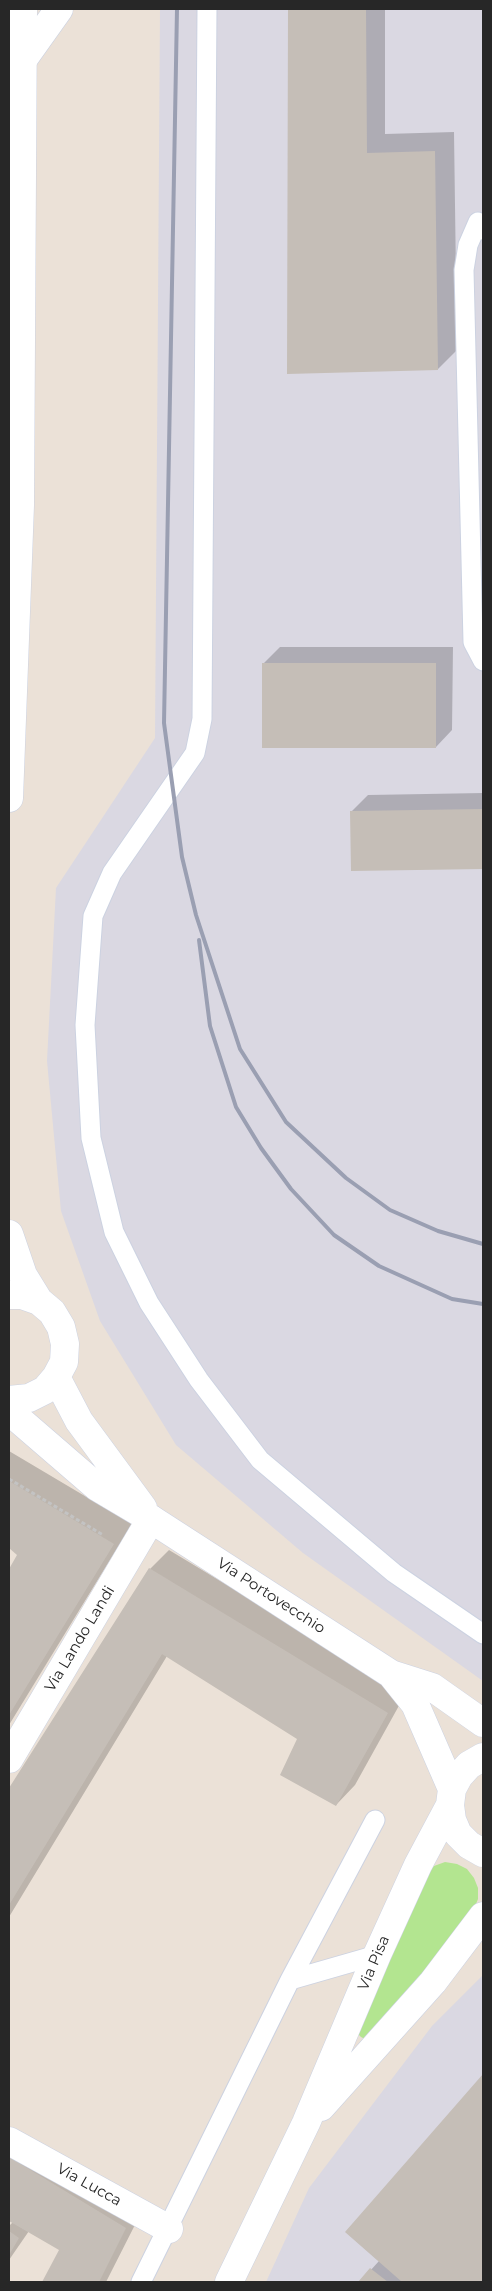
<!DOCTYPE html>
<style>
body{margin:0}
#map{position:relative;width:492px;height:2291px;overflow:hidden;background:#ebe1d7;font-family:Montserrat,sans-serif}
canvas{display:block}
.frame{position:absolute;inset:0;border:10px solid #272727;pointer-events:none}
</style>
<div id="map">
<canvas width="492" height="2291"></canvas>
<div class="frame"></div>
</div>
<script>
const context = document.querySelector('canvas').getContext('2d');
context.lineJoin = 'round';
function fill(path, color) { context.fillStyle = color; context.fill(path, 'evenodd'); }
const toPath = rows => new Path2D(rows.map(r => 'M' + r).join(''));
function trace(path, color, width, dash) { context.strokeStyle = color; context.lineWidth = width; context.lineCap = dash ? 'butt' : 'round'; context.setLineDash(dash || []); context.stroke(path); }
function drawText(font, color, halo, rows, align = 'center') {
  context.font = font + ' Montserrat,sans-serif'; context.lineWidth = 4; context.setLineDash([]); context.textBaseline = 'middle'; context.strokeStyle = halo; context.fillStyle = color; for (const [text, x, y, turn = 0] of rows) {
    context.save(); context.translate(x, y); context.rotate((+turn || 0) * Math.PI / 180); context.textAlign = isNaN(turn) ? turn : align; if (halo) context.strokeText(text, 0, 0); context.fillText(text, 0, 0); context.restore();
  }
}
fill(toPath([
 [160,9,483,9,483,1681,303,1553,176,1445,100,1321,61,1211,47,1061,56,888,155,738],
 [483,1975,483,2282,266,2282,309,2188,432,2026]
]), '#dad8e2');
fill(toPath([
 [445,1862,457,1864,467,1869,474,1878,478,1888,478,1899,474,1909,379,2034,367,2040,361,2037,357,2033,425,1873,434,1866]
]), '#b3e590');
fill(toPath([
 [289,9,385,9,385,134,454,132,457,350,438,369,289,372],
 [280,647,453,647,452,730,436,747,263,664],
 [483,793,483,868,352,870,351,812,368,795],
 [9,1451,132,1524,9,1725,9,1571,19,1554,9,1547],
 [169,1550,406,1693,355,1785,336,1805,299,1738,167,1656,9,1917,9,1790,150,1569],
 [483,2076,483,2282,360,2282,379,2261,346,2232],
 [9,2131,142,2211,106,2282,43,2282,61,2250,29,2231,9,2260,9,2226,13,2222,9,2220]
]), '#0003');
fill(toPath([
 [288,9,366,9,367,153,435,151,438,370,287,374],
 [262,663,436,663,436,748,262,748],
 [483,809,483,869,351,871,350,811],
 [9,1481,114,1544,9,1715,9,1569,17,1555,9,1548],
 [149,1568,388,1713,336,1806,280,1775,297,1739,162,1654,9,1905,9,1788],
 [483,2074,483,2282,402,2282,345,2232],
 [9,2157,126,2228,99,2282,42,2282,59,2250,9,2221],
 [9,2231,19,2238,9,2255],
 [370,2268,388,2282,358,2282]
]), '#c5beb7');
const lane = toPath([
 [207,9,202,719,195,753,112,873,93,916,85,1025,91,1138,114,1232,149,1303,199,1380,260,1460,394,1573,483,1634],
 [483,230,478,222,468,245,464,270,473,642,483,661],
 [290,1980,377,1955],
 [141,2282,290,1980,375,1820]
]);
const street = toPath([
 [22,61,59,9],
 [9,1759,151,1519],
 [9,2141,169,2229]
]);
const secondary = toPath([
 [9,798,20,505,23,9],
 [9,1234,23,1275,39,1301],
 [9,1295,22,1295,39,1301,52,1312,61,1327,65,1344,64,1362,56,1377,45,1390,29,1398,9,1400],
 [56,1377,79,1421,143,1508],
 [9,1411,97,1487,151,1519,391,1674,432,1687,483,1723],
 [391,1674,415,1704,452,1789],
 [483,1757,469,1765,459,1776,452,1789,450,1805,452,1820,458,1834,469,1845,483,1853],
 [321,2107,433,1982,483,1916],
 [229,2282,306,2123,377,1955,418,1865,450,1805]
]);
trace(lane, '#ccd2e1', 21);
trace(street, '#ccd2e1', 29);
trace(secondary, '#ccd2e1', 29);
trace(toPath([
 [9,1479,103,1535]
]), '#c3c3c3', 3, [4, 2.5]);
trace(lane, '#fff', 19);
trace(street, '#fff', 28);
trace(secondary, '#fff', 28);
trace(toPath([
 [177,9,164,723,182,857,196,915,240,1049,286,1122,346,1178,390,1210,438,1231,483,1244],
 [199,940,210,1026,236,1107,261,1148,291,1189,334,1235,379,1266,452,1299,483,1304]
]), '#9a9fb2', 4);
drawText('15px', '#272727', '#fff', [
 ["Via Portovecchio",271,1596,33],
 ["Via Lando Landi",80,1639,-59],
 ["Via Pisa",374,1963,-67],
 ["Via Lucca",89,2185,29]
]);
</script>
